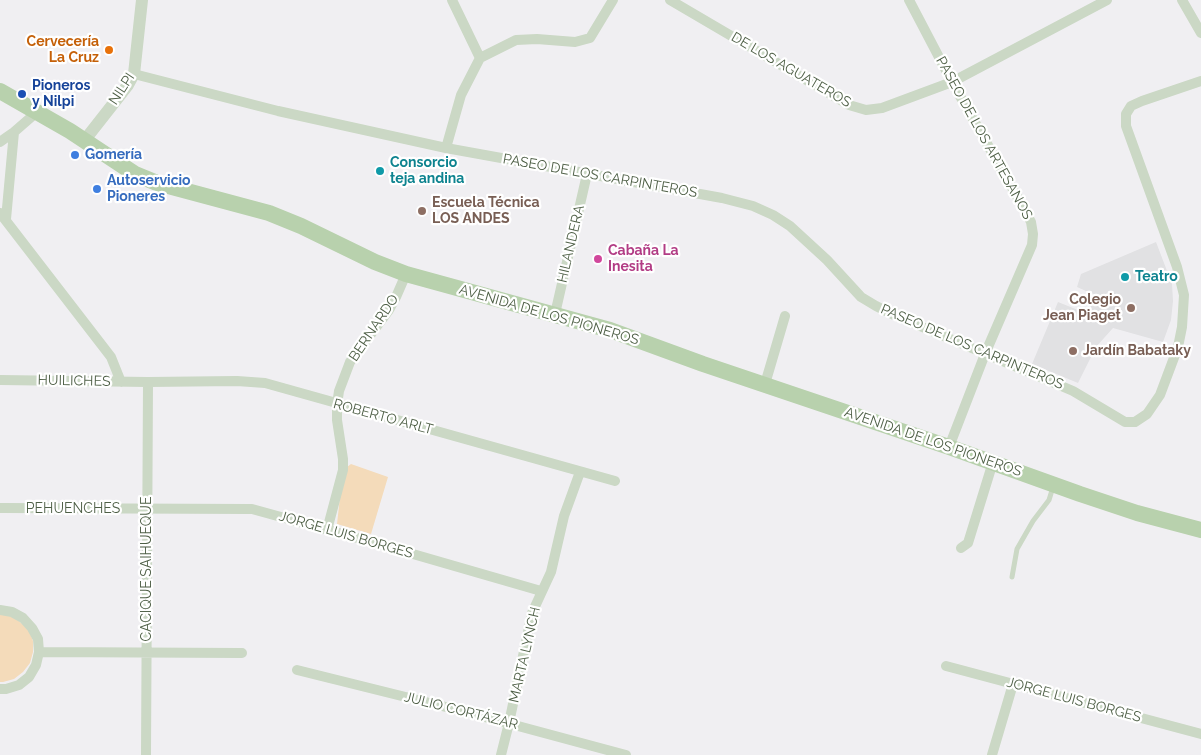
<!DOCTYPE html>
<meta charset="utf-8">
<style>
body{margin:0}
canvas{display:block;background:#f0eff2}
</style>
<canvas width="1201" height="755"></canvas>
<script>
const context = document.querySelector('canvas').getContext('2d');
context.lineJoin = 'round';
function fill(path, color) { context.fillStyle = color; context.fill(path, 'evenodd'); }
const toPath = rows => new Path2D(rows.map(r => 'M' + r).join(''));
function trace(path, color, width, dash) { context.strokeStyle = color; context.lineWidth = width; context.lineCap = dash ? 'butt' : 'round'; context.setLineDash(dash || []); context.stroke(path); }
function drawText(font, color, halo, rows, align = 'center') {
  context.font = font + ' Raleway,sans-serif'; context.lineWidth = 4.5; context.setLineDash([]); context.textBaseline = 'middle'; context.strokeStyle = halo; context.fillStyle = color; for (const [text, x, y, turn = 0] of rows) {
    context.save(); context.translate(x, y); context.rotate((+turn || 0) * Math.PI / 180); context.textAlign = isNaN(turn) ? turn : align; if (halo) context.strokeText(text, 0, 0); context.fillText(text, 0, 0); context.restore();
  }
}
fill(toPath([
 [1156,242,1172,284,1173,301,1171,320,1163,342,1113,328,1096,347,1078,383,1032,364,1058,302,1088,314,1095,295,1077,287,1081,274]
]), '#e1e1e3');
fill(toPath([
 [351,464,388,477,371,534,337,524,343,470],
 [0,612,12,615,29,630,33,641,33,652,30,663,23,672,14,679,3,682,0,682]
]), '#f4dbba');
trace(toPath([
 [1012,577,1017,549,1033,521,1049,500,1053,487]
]), '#cbd8c5', 5);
trace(toPath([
 [452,0,480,58],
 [670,0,849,105,866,110,882,108,952,82,1107,0],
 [909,0,952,82,1023,207,1031,222,1033,234,1032,245,985,354,949,447],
 [1182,0,1201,33],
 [134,74,278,111,446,148,722,198,753,206,773,215,790,226,827,260,861,297,876,306,894,315,1073,391,1125,422,1135,422,1147,414,1160,395,1178,347,1182,327,1184,295,1177,267,1126,126,1126,114,1131,106,1142,101,1201,81],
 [0,142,14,132,37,112],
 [446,148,461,95,480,58,516,40,537,39,575,42,590,38,613,0],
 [0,213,111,357,121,382],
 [6,219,14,132],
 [555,314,587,174],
 [0,380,148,382,237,381,265,383,615,481],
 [765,384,785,316],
 [0,508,252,509,361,539,541,591],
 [327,530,343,470,343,459,337,420,337,405,339,391,350,362,389,310,396,297,406,274],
 [961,548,968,543,993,462],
 [0,610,12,612,23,618,32,628,38,639,39,652,36,665,29,677,19,685,6,689,0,689],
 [39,652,242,653],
 [946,666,1201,734],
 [297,670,466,712,626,755],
 [146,755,148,382],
 [501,755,509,723,532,613,551,572,564,516,580,472],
 [992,755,1013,684]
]), '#cbd8c5', 10);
trace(toPath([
 [84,141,128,85,134,74,142,0]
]), '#cbd8c5', 12);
trace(toPath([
 [0,91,70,131,135,174,157,183,269,213,301,226,375,262,406,274,610,330,703,364,949,447,1080,494,1137,513,1201,530]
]), '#b8d1ad', 16);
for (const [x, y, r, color] of [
 [109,50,5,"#e8710a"],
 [22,94,5,"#1a4fb4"],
 [75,155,5,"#3f7fe0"],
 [380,171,5,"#0f9aa8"],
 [97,189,5,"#3f7fe0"],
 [422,211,5,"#8d6e63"],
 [598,259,5,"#d1479c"],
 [1125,277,5,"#0f9aa8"],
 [1131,308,5,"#8d6e63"],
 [1073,351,5,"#8d6e63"]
]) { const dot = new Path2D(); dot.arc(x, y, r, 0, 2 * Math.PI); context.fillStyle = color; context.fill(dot); trace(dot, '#fff', 2); }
drawText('bold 14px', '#c56008', '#fff', [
 ["Cervecería",99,42],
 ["La Cruz",99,58]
], 'right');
drawText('14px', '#4e5f46', '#fff', [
 ["DE LOS AGUATEROS",791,70,30],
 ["NILPI",122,89,-57],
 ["PASEO DE LOS ARTESANOS",984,138,61],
 ["PASEO DE LOS CARPINTEROS",600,176,10],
 ["HILANDERA",571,244,-77],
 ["AVENIDA DE LOS PIONEROS",549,315,16],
 ["BERNARDO",374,328,-56],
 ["PASEO DE LOS CARPINTEROS",972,347,23],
 ["HUILICHES",74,381,1],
 ["ROBERTO ARLT",383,417,15],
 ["AVENIDA DE LOS PIONEROS",933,442,19],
 ["PEHUENCHES",73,509],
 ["JORGE LUIS BORGES",346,535,16],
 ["CACIQUE SAIHUEQUE",147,569,-90],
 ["MARTA LYNCH",525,655,-77],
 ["JORGE LUIS BORGES",1074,700,15],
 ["JULIO CORTÁZAR",461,711,14]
]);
drawText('bold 14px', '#164399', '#fff', [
 ["Pioneros",32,86],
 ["y Nilpi",32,102]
], 'left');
drawText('bold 14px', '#366cbe', '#fff', [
 ["Gomería",85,155],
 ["Autoservicio",107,181],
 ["Pioneres",107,197]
], 'left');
drawText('bold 14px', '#0d838f', '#fff', [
 ["Consorcio",390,163],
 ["teja andina",390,179],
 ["Teatro",1135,277]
], 'left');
drawText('bold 14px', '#785e54', '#fff', [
 ["Escuela Técnica",432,203],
 ["LOS ANDES",432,219],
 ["Colegio",1121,300,"right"],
 ["Jean Piaget",1121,316,"right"],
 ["Jardín Babataky",1083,351]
], 'left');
drawText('bold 14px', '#b23c85', '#fff', [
 ["Cabaña La",608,251],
 ["Inesita",608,267]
], 'left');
</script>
